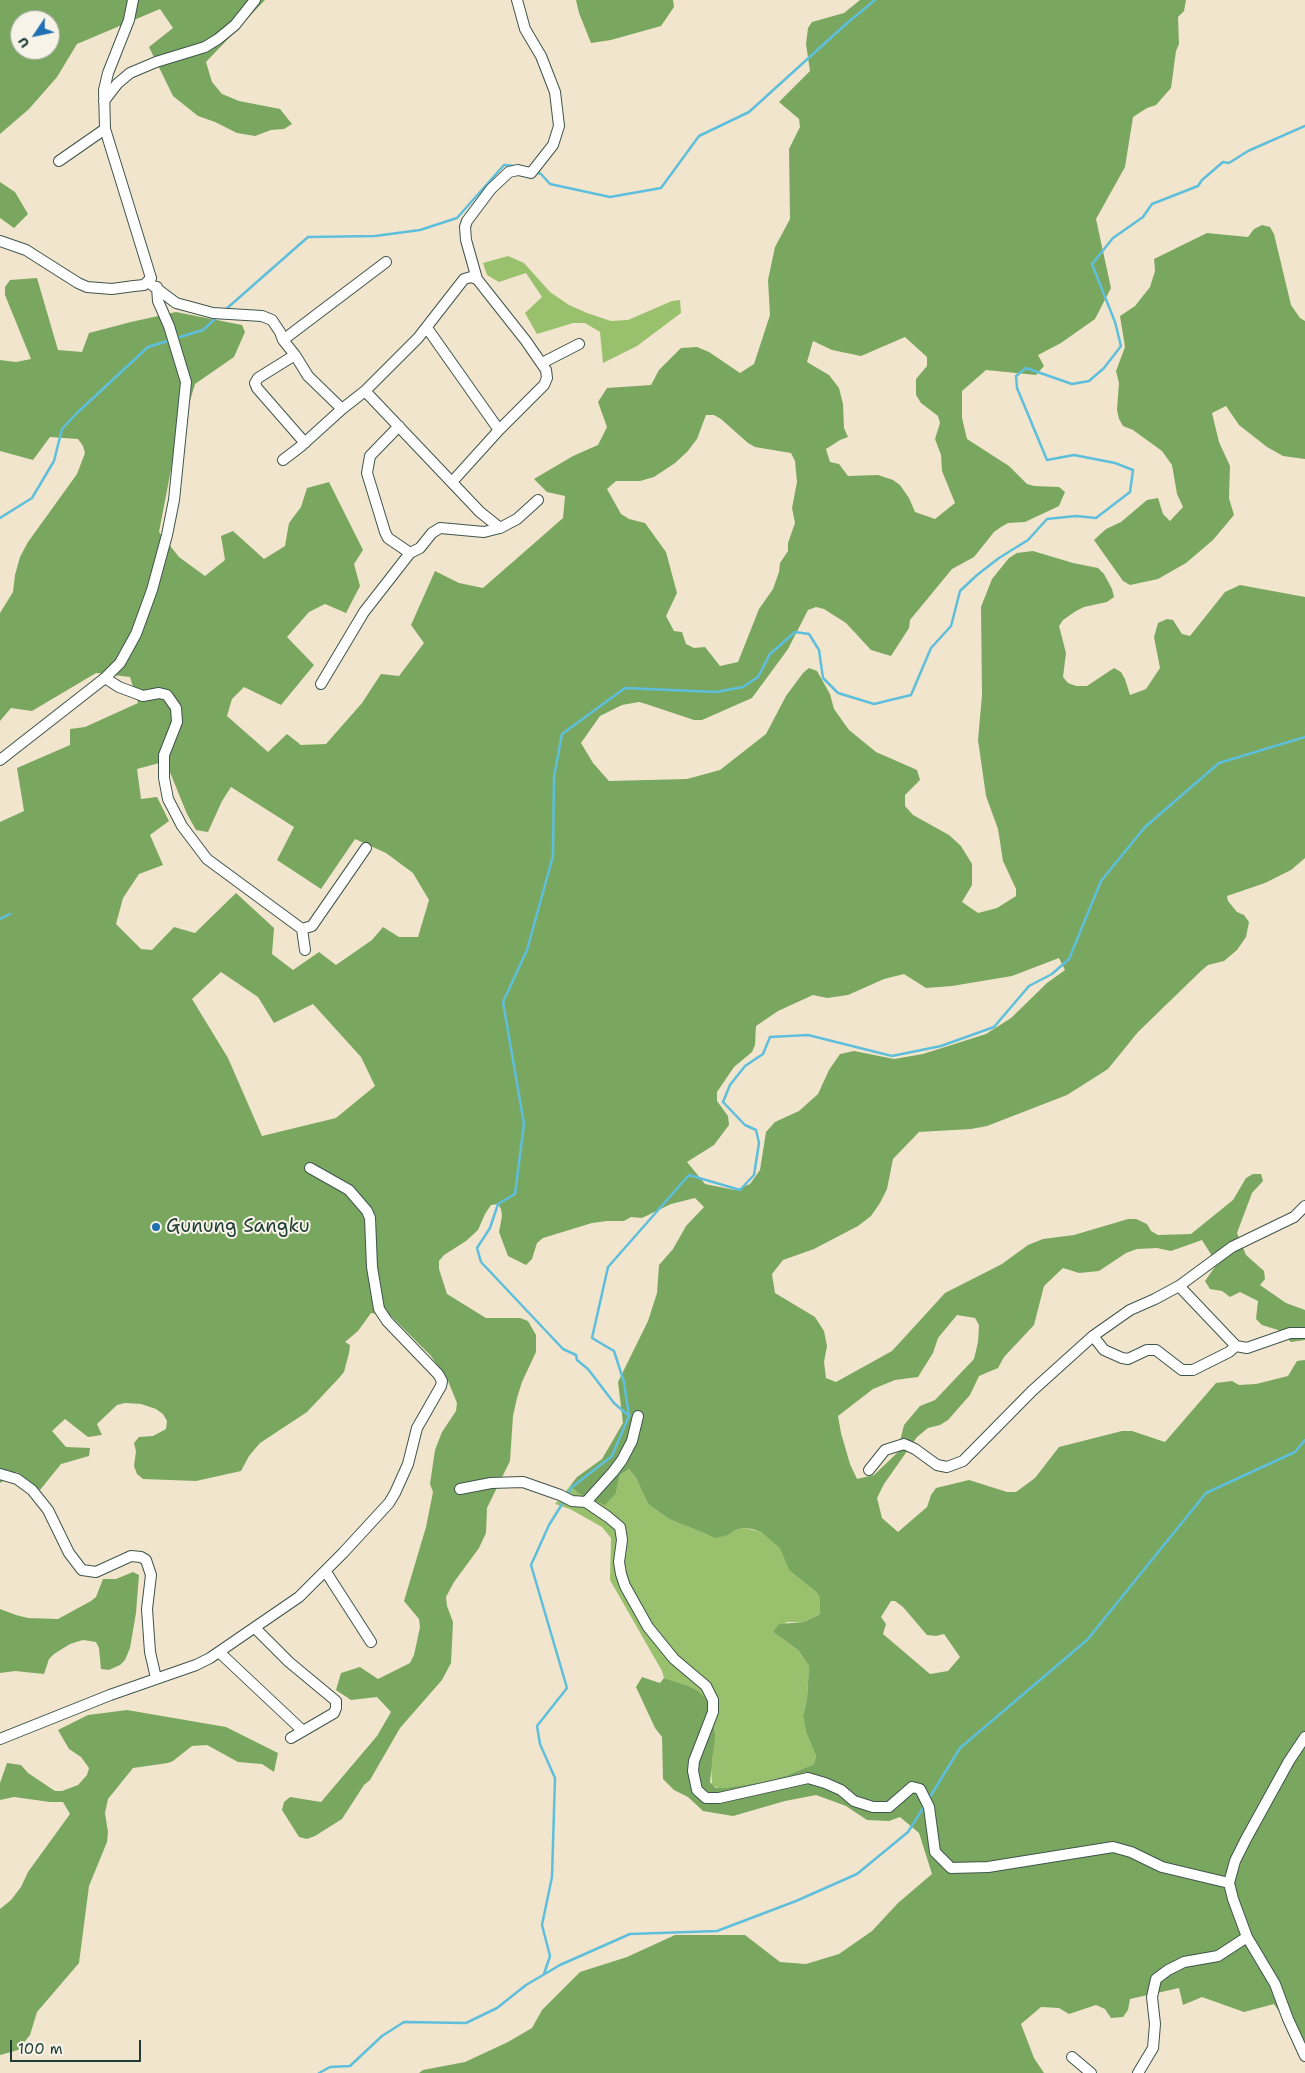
<!DOCTYPE html>
<style>
body{margin:0}
#map{position:relative;width:1305px;height:2073px;overflow:hidden;background:#f2e5cd;font-family:"Shantell Sans",sans-serif}
canvas{display:block}
.north{position:absolute;left:10px;top:10px;width:50px;height:50px;box-sizing:border-box;background:#f7f3e8;border:1px solid #a1aaa0;border-radius:50%;rotate:236deg;font-size:14px;font-weight:700;line-height:20px;text-align:center;color:#1f3d34}
.north::after{content:'';display:block;margin:auto;width:18px;height:22px;background:#1f6fb2;clip-path:polygon(50% 0,100% 100%,50% 72%,0 100%)}
.scale{position:absolute;left:10px;top:2040px;width:131px;height:22px;box-sizing:border-box;border:2px solid #1f3d34;border-top:0;padding-left:6px;font-size:15px;line-height:18px;white-space:nowrap;color:#1f3d34;-webkit-text-stroke:4px #f7f3e8;paint-order:stroke}
</style>
<div id="map">
<canvas width="1305" height="2073"></canvas>
<div class="north">U</div>
<div class="scale">100 m</div>
</div>
<script>
const context = document.querySelector('canvas').getContext('2d');
context.lineJoin = 'round';
function fill(path, color) { context.fillStyle = color; context.fill(path, 'evenodd'); }
const toPath = rows => new Path2D(rows.map(r => 'M' + r).join(''));
function trace(path, color, width, dash) { context.strokeStyle = color; context.lineWidth = width; context.lineCap = dash ? 'butt' : 'round'; context.setLineDash(dash || []); context.stroke(path); }
function drawText(font, color, halo, rows, align = 'center') {
  context.font = font + ' "Shantell Sans",sans-serif'; context.lineWidth = 4; context.setLineDash([]); context.textBaseline = 'middle'; context.strokeStyle = halo; context.fillStyle = color; for (const [text, x, y, turn = 0] of rows) {
    context.save(); context.translate(x, y); context.rotate((+turn || 0) * Math.PI / 180); context.textAlign = isNaN(turn) ? turn : align; if (halo) context.strokeText(text, 0, 0); context.fillText(text, 0, 0); context.restore();
  }
}
fill(toPath([
 [508,256,524,263,550,292,569,305,587,313,611,321,628,320,672,301,680,300,681,313,637,346,603,363,600,332,585,323,573,323,537,334,525,313,542,297,526,273,499,282,487,275,483,263],
 [629,1469,636,1478,648,1504,669,1519,709,1535,728,1535,735,1530,744,1528,761,1532,781,1548,789,1570,816,1592,820,1598,820,1614,804,1622,787,1622,773,1632,798,1650,809,1666,807,1699,803,1716,806,1732,816,1756,814,1764,788,1775,762,1782,720,1789,712,1785,711,1765,713,1757,686,1685,664,1678,662,1671,610,1580,611,1538,602,1527,570,1509,555,1504,570,1486,578,1493,616,1493,620,1475]
]), '#99c16d');
fill(toPath([
 [0,0,265,0,206,62,212,82,222,94,239,101,280,109,292,124,284,129,271,130,255,136,237,133,215,122,198,116,173,96,149,47,173,28,160,9,77,44,57,77,29,109,0,134],
 [20,20,50,20,50,50,20,50],
 [576,0,673,0,674,7,661,26,611,40,591,43,579,13],
 [860,0,1186,0,1184,11,1178,17,1179,44,1176,51,1171,88,1156,105,1147,108,1133,117,1125,167,1096,219,1111,288,1095,319,1061,343,1038,355,1044,366,1036,375,986,370,962,391,962,418,967,439,1009,466,1027,484,1034,486,1059,487,1065,492,1059,506,1025,522,1008,523,1001,527,994,532,974,557,952,569,910,620,909,628,891,656,871,650,846,623,824,609,816,607,808,610,788,649,752,698,702,720,694,720,646,704,639,702,622,705,600,716,581,743,593,763,609,781,687,779,720,770,766,734,786,696,803,673,809,668,817,671,830,694,834,709,849,730,876,752,917,770,920,780,905,795,905,806,913,815,949,835,961,846,972,864,972,885,962,902,978,913,997,908,1016,896,1016,889,1003,861,998,829,986,796,978,740,982,695,981,607,992,579,1009,558,1017,553,1033,551,1073,563,1098,568,1104,574,1112,589,1114,597,1107,602,1084,607,1076,611,1063,620,1059,626,1066,653,1063,677,1068,683,1076,686,1087,686,1114,668,1121,672,1125,679,1130,695,1146,689,1160,668,1154,637,1158,623,1167,619,1173,620,1182,634,1190,636,1225,592,1240,585,1305,597,1305,858,1291,870,1265,883,1227,896,1228,901,1237,912,1244,915,1249,922,1246,937,1237,950,1224,961,1208,965,1202,970,1138,1032,1108,1069,1067,1095,987,1126,971,1129,919,1132,893,1159,887,1189,880,1203,871,1216,858,1226,814,1249,783,1260,772,1274,775,1293,815,1317,824,1331,827,1346,824,1362,826,1378,836,1382,892,1351,945,1293,1002,1264,1028,1245,1043,1239,1074,1235,1128,1219,1136,1219,1147,1224,1151,1231,1158,1235,1191,1234,1233,1200,1246,1178,1253,1174,1261,1174,1263,1181,1252,1193,1237,1233,1246,1255,1264,1271,1265,1279,1260,1285,1286,1303,1305,1310,1305,1340,1291,1342,1278,1330,1262,1325,1256,1319,1258,1301,1240,1292,1230,1297,1222,1291,1210,1289,1205,1281,1217,1264,1202,1240,1171,1251,1157,1248,1137,1249,1126,1253,1099,1271,1079,1273,1063,1268,1044,1286,1034,1325,1004,1357,998,1368,979,1376,970,1395,948,1420,940,1425,928,1428,917,1437,884,1484,877,1498,882,1518,898,1532,927,1507,931,1495,936,1488,969,1480,1007,1492,1016,1492,1035,1478,1059,1447,1122,1431,1132,1431,1165,1442,1216,1383,1232,1381,1239,1385,1256,1384,1288,1376,1297,1361,1305,1360,1305,2046,1295,2022,1280,2013,1274,2004,1244,2012,1202,1997,1183,2005,1179,1988,1130,1999,1128,2010,1123,2017,1111,2018,1105,2009,1096,2005,1069,2014,1059,2008,1041,2007,1021,2024,1034,2058,1044,2073,419,2073,423,2070,465,2062,508,2042,532,2028,542,2010,580,1972,627,1957,675,1935,745,1935,780,1962,806,1964,839,1954,872,1931,898,1903,932,1874,919,1833,900,1817,889,1821,867,1820,846,1806,816,1795,785,1801,733,1816,703,1811,688,1797,674,1790,663,1779,662,1737,655,1728,636,1687,642,1677,660,1683,664,1678,686,1685,698,1691,709,1702,715,1735,710,1782,716,1788,725,1788,762,1782,788,1775,814,1764,816,1756,806,1732,803,1716,807,1699,809,1666,798,1650,773,1632,779,1624,804,1622,820,1614,820,1598,816,1592,789,1570,780,1548,761,1532,752,1529,744,1528,735,1530,728,1535,716,1538,669,1519,648,1504,636,1478,629,1469,620,1475,616,1493,605,1505,578,1493,570,1486,577,1477,602,1459,623,1423,618,1382,648,1321,657,1293,659,1265,673,1249,686,1226,704,1207,695,1198,671,1204,642,1218,631,1217,624,1221,607,1221,592,1223,543,1238,537,1243,532,1259,526,1265,508,1256,499,1232,502,1216,501,1209,498,1204,491,1205,485,1214,478,1230,466,1241,444,1255,439,1261,439,1269,447,1294,486,1318,520,1318,528,1321,536,1335,536,1352,522,1382,517,1398,513,1416,510,1461,487,1508,486,1533,479,1548,454,1582,446,1597,447,1606,453,1622,451,1663,442,1680,400,1728,370,1780,364,1785,342,1819,315,1836,307,1839,299,1837,282,1810,284,1802,290,1797,321,1802,377,1736,391,1712,377,1697,351,1700,336,1690,341,1673,360,1667,378,1679,410,1663,414,1655,420,1627,419,1619,404,1601,426,1527,433,1492,430,1484,435,1450,442,1432,456,1411,457,1403,448,1381,431,1356,391,1316,371,1313,358,1331,345,1342,350,1345,349,1353,344,1372,339,1378,307,1412,260,1443,249,1456,241,1471,196,1481,143,1479,137,1474,134,1466,136,1451,134,1443,139,1437,153,1436,166,1429,167,1421,163,1414,156,1409,141,1404,125,1403,117,1405,97,1424,102,1435,88,1437,65,1419,52,1431,66,1447,90,1448,89,1456,61,1464,40,1490,17,1472,0,1483,0,822,24,811,17,768,70,745,70,729,85,727,138,703,130,677,96,673,32,711,11,708,0,721,0,613,13,592,15,575,20,557,28,542,77,474,85,453,83,446,78,439,50,437,33,460,0,451,0,360,16,362,31,359,5,295,5,287,10,280,37,278,58,350,82,352,89,333,131,322,176,312,242,325,245,332,234,357,195,384,174,454,159,532,179,557,205,576,225,560,221,536,233,531,264,559,285,546,289,523,301,507,307,488,329,482,363,550,354,564,360,586,346,613,325,604,309,612,287,637,314,665,281,705,244,687,232,699,227,716,268,752,287,734,301,745,326,744,362,703,381,674,399,676,424,643,411,625,435,571,459,583,483,588,563,518,565,496,547,492,534,479,573,456,598,445,607,427,598,402,607,388,651,385,659,370,681,348,697,347,709,352,740,373,754,364,770,315,768,280,775,247,790,219,789,149,800,127,799,119,779,102,810,71,806,44,808,28,812,22,844,13],
 [905,337,927,357,927,366,916,379,916,395,921,403,938,416,940,423,935,439,941,455,942,471,955,503,935,519,915,512,909,498,900,485,893,480,878,475,848,476,839,464,830,462,826,449,840,440,848,437,844,428,843,404,839,388,829,375,807,362,813,341,832,350,861,356],
 [706,415,714,415,721,419,748,443,755,447,791,453,795,461,797,482,792,508,795,523,788,543,788,551,780,563,779,572,773,589,759,609,738,662,720,666,705,647,694,648,686,644,682,632,674,631,666,616,677,593,666,552,645,523,629,519,621,514,607,489,616,481,640,481,654,477,675,463,687,452,697,439],
 [167,761,167,765,187,814,196,830,208,832,222,801,231,787,294,827,277,860,321,889,355,839,386,853,413,873,429,900,418,937,399,937,383,927,372,940,336,965,319,952,293,970,272,954,274,928,236,893,195,933,174,927,152,950,141,949,116,924,123,898,139,874,163,865,150,835,169,821,157,797,141,799,137,769],
 [1059,958,1065,970,1047,983,1011,1018,986,1034,923,1054,894,1059,854,1051,840,1054,829,1070,818,1094,799,1111,775,1122,766,1132,760,1170,750,1184,735,1190,705,1184,687,1162,714,1145,729,1125,728,1116,717,1101,717,1092,734,1067,752,1052,755,1045,756,1026,778,1011,813,995,827,998,848,995,884,979,904,974,926,988,952,986,1012,976],
 [221,972,258,997,274,1023,313,1004,361,1057,375,1086,336,1118,262,1136,228,1058,192,999],
 [957,1315,975,1318,979,1325,978,1342,974,1359,935,1400,920,1406,904,1425,897,1453,874,1475,857,1479,850,1464,841,1433,838,1416,873,1389,895,1380,918,1377,933,1353,938,1338],
 [891,1601,895,1601,903,1607,927,1635,936,1636,944,1634,960,1657,948,1671,930,1674,883,1634,886,1624,881,1617],
 [0,182,15,192,28,214,14,228,0,218],
 [1262,225,1270,227,1274,234,1291,305,1300,318,1305,321,1305,459,1283,456,1267,447,1239,425,1226,406,1212,413,1219,442,1230,466,1229,498,1234,515,1213,540,1186,563,1158,579,1130,585,1123,581,1094,540,1106,529,1121,522,1147,500,1158,498,1163,514,1170,521,1183,507,1177,494,1172,465,1162,451,1133,430,1123,426,1119,419,1117,410,1119,383,1116,371,1125,347,1120,316,1135,306,1150,287,1155,271,1154,259,1207,233,1248,237,1254,229],
 [133,1572,139,1575,136,1613,130,1648,125,1660,120,1665,109,1670,101,1669,99,1648,96,1642,83,1640,70,1644,54,1654,49,1659,44,1674,15,1671,0,1673,0,1609,16,1615,28,1618,58,1619,91,1601,96,1597,103,1579,116,1579],
 [127,1710,226,1727,278,1753,274,1772,262,1764,238,1762,207,1745,192,1746,173,1761,168,1763,133,1768,108,1799,105,1813,108,1832,107,1842,89,1886,79,1963,37,2012,30,2035,18,2050,0,2055,0,1909,11,1900,21,1887,28,1872,70,1814,63,1802,50,1802,14,1797,0,1800,0,1783,7,1763,21,1765,28,1773,55,1791,62,1791,78,1785,87,1775,89,1768,81,1757,69,1749,58,1730,88,1715]
]), '#7aa760');
trace(toPath([
 [536,172,541,174,550,184,610,197,661,188,699,136,749,112,846,24,875,0],
 [225,310,308,237,375,236,420,230,457,218,504,165,516,166],
 [177,338,203,330,217,317],
 [0,518,32,498,54,461,62,429,77,413,148,347,171,340],
 [0,919,10,914],
 [629,1416,614,1403,588,1369,577,1360,576,1355,563,1349,481,1262,477,1248,490,1228,498,1204,515,1194,524,1124,503,1002,527,950,553,856,554,777,562,734,625,688,716,692,743,687,758,677,770,654,795,632,809,634,819,650,823,678,838,693,874,704,911,695,931,648,951,626,960,591,977,575,999,558,1028,540,1047,519,1076,516,1096,518,1130,492,1133,470,1115,463,1074,455,1047,460,1017,388,1016,376,1026,368,1072,384,1089,381,1104,368,1121,346,1115,322,1092,264,1113,238,1143,217,1152,204,1198,186,1202,180,1223,162,1229,163,1248,151,1305,126],
 [567,1496,572,1487,612,1456,629,1416,624,1382,614,1351,592,1338,608,1267,689,1175,740,1190,754,1175,759,1143,756,1130,745,1125,723,1102,730,1085,745,1066,763,1054,770,1037,808,1035,892,1056,941,1046,994,1027,1029,986,1052,974,1069,959,1101,881,1145,827,1219,763,1305,737],
 [928,1800,960,1748,1087,1640,1206,1493,1295,1452,1305,1440],
 [544,1974,550,1956,542,1925,552,1877,555,1778,540,1744,537,1726,567,1688,531,1565,549,1525,564,1501],
 [319,2073,330,2067,350,2066,382,2036,404,2022,466,2023,497,2008,526,1985,560,1965,630,1934,717,1931,796,1901,857,1874,908,1832,925,1805]
]), '#5ebfdc', 2.5);
const minor = toPath([
 [104,101,117,84,130,73,156,62,205,47,218,39,235,25,255,0],
 [59,161,105,129],
 [0,241,26,250,78,283,87,287,112,289,134,286,144,285,151,278,105,129,104,90,108,73,129,20,133,0],
 [477,279,466,240,465,227,467,221,491,189,509,172,518,170,531,173,553,145,559,126,555,92,541,56,525,29,517,0],
 [148,282,176,303,213,313,262,316,272,320,280,332,283,340,295,355,308,376,342,409,365,391,418,338,464,279,471,277,477,279,526,341,546,370,547,378,544,385,499,430,452,482],
 [427,328,499,430],
 [283,340,386,262],
 [295,355,258,378,255,383,257,388,305,443],
 [542,363,579,344],
 [399,426,370,456,367,473,385,532,388,538,410,553],
 [283,460,300,447,342,409],
 [500,528,517,519,538,500],
 [105,678,119,687,143,696,159,693,167,695,176,708,177,722,164,755,164,778,168,799,182,826,207,859,302,929,305,950],
 [321,684,364,612,410,553,420,548,432,533,440,528,484,532,500,528,480,512,365,391],
 [0,760,105,678,120,663,136,634,152,590,167,535,174,500,186,382,169,326,158,301,157,287],
 [302,929,312,926,366,848],
 [1179,1286,1236,1346],
 [1093,1336,1104,1350,1122,1358,1128,1359,1147,1350,1156,1350,1182,1370,1193,1370,1229,1352,1236,1346,1247,1348,1290,1333,1305,1333],
 [869,1470,885,1450,904,1444,915,1449,937,1465,947,1467,963,1461,1032,1391,1093,1336,1130,1310,1155,1299,1179,1286,1232,1247,1294,1217,1305,1206],
 [0,1474,17,1479,32,1490,48,1510,69,1553,82,1570,96,1572,131,1556,141,1557,146,1560,151,1575,147,1609,150,1652,156,1678],
 [460,1489,491,1483,523,1482,560,1495,572,1501,586,1502,608,1517,620,1527,622,1540,619,1562,621,1574,625,1586,648,1627,674,1659,706,1686,713,1700,713,1712,694,1761,693,1771,697,1790,706,1798,719,1798,808,1778,825,1783,841,1790,854,1801,873,1807,889,1807,912,1787,920,1789,929,1807,935,1852,951,1868,988,1867,1113,1847,1131,1852,1162,1867,1229,1883],
 [586,1502,613,1472,622,1460,632,1441,638,1416],
 [326,1572,371,1642],
 [255,1628,289,1662,336,1701,336,1708,334,1713,291,1738],
 [219,1652,303,1731],
 [1305,1737,1289,1761,1246,1839,1235,1861,1229,1883,1233,1899,1247,1937,1275,1984,1288,2019,1305,2056],
 [0,1739,110,1695,196,1665,210,1658,299,1597,343,1553,389,1503,395,1493,408,1464,417,1428,441,1386,442,1381,438,1374,387,1321,379,1309,372,1267,370,1218,367,1211,349,1190,310,1168],
 [1072,2057,1091,2073],
 [1138,2073,1153,2048,1155,2024,1152,1997,1156,1979,1168,1970,1184,1962,1218,1956,1247,1937]
]);
trace(minor, '#3f564b', 12);
trace(minor, '#fff', 10);
for (const [x, y, r, color] of [
 [156,1227,5,"#1f6fb2"]
]) { const dot = new Path2D(); dot.arc(x, y, r, 0, 2 * Math.PI); context.fillStyle = color; context.fill(dot); trace(dot, '#f7f3e8', 2); }
drawText('19px', '#1f3d34', '#f7f3e8', [
 ["Gunung Sangku",166,1227]
], 'left');
</script>
